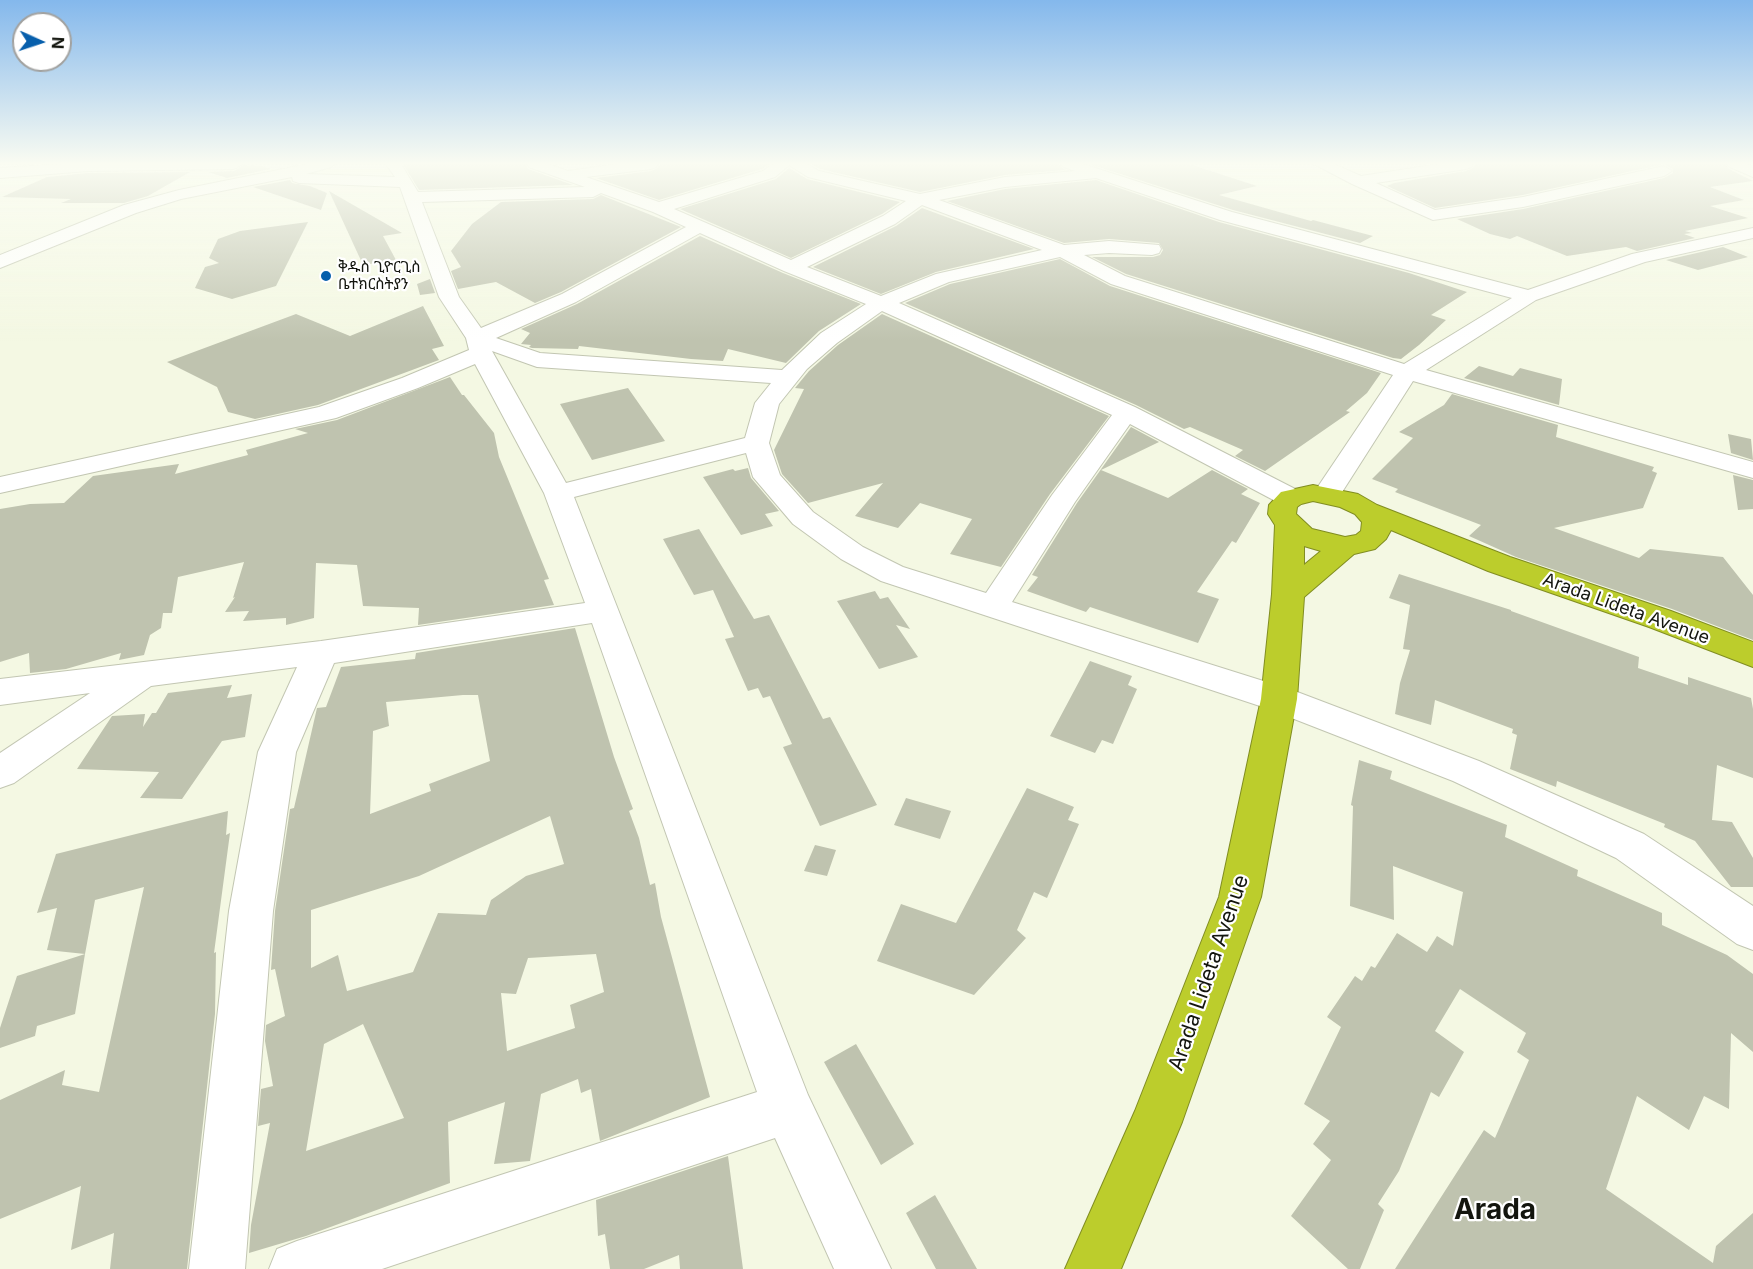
<!DOCTYPE html>
<meta charset="utf-8">
<style>
body{margin:0}
#map{position:relative;width:1753px;height:1269px;overflow:hidden;background:#f4f8e3;font-family:Inter,sans-serif}
canvas{display:block}
.north{position:absolute;left:12px;top:12px;width:60px;height:60px;box-sizing:border-box;background:#fff;border:2px solid #a1a19f;border-radius:50%;rotate:93deg;font-size:16px;font-weight:700;line-height:24px;text-align:center;color:#13150e}
.north::after{content:'';display:block;margin:auto;width:21px;height:27px;background:#075fac;clip-path:polygon(50% 0,100% 100%,50% 72%,0 100%)}
</style>
<div id="map">
<canvas width="1753" height="1269"></canvas>
<div class="north">N</div>
</div>
<script>
const context = document.querySelector('canvas').getContext('2d');
context.lineJoin = 'round';
function fill(path, color) { context.fillStyle = color; context.fill(path, 'evenodd'); }
const toPath = rows => new Path2D(rows.map(r => 'M' + r).join(''));
function trace(path, color, width, dash) { context.strokeStyle = color; context.lineWidth = width; context.lineCap = dash ? 'butt' : 'round'; context.setLineDash(dash || []); context.stroke(path); }
function drawText(font, color, halo, rows, align = 'center') {
  context.font = font + ' Inter,"Noto Sans Ethiopic",sans-serif'; context.lineWidth = 4.5; context.setLineDash([]); context.textBaseline = 'middle'; context.strokeStyle = halo; context.fillStyle = color; for (const [text, x, y, turn = 0] of rows) {
    context.save(); context.translate(x, y); context.rotate((+turn || 0) * Math.PI / 180); context.textAlign = isNaN(turn) ? turn : align; if (halo) context.strokeText(text, 0, 0); context.fillText(text, 0, 0); context.restore();
  }
}
fill(toPath([
 [403,164,525,164,528,169,573,185,419,190],
 [660,164,770,164,762,169,659,200,596,178,651,171,658,168],
 [811,164,1059,164,1065,170,1005,175,920,192,820,169],
 [1089,164,1189,164,1257,186,1219,195,1311,221,1313,220,1373,236,1360,243,1233,210],
 [1475,164,1725,164,1729,169,1753,181,1710,187,1744,200,1710,206,1748,218,1685,231,1692,233,1684,234,1695,238,1637,251,1626,247,1567,256,1517,236,1510,239,1490,234,1457,219,1523,209,1664,178,1673,173,1673,169,1664,164,1523,195,1435,208,1387,186,1394,183,1466,171,1473,168],
 [243,165,262,166,271,169,227,178,208,172,234,171],
 [789,168,807,179,900,202,882,214,791,258,680,209,776,179],
 [190,172,148,196,124,203,61,203,71,199,2,197,47,177,88,173],
 [290,180,292,183,310,186,327,193,321,210,253,187],
 [1096,180,1219,222,1409,273,1467,292,1431,315,1446,320,1419,345,1401,359,1393,358,1126,274,1092,257,1153,257,1160,255,1163,250,1159,243,1109,239,1064,243,947,201,1005,189],
 [329,191,402,233,383,236,396,260,363,265],
 [601,195,681,227,561,292,535,303,496,282,458,289,451,271,461,267,451,251,472,224,501,202,593,199],
 [922,208,1034,249,936,272,881,294,813,267,896,226],
 [308,222,276,286,232,299,195,288,205,267,219,263,209,258,218,239,240,231],
 [700,236,783,273,861,304,819,331,786,363,728,349,723,361,691,359,579,346,578,349,532,348,529,347,531,345,521,344,530,333,521,329,577,304],
 [1723,247,1748,257,1698,270,1666,260],
 [1060,259,1110,286,1381,373,1367,393,1346,411,1350,412,1265,471,1235,456,1243,450,1190,427,1184,429,1136,405,905,303,950,284],
 [430,279,435,293,420,295,417,284],
 [423,306,444,346,432,349,439,360,318,405,255,419,228,412,217,387,167,362,296,314,350,336],
 [882,314,1109,416,1050,494,1001,567,950,554,972,519,920,503,898,528,855,516,883,483,808,503,782,474,774,450,804,389,795,388,809,371,838,345],
 [1479,366,1513,376,1520,368,1562,379,1559,405,1464,378],
 [450,377,462,395,464,395,494,433,499,457,549,579,544,580,554,605,418,625,419,608,363,606,357,565,316,563,314,618,286,625,286,618,243,621,249,611,225,612,235,597,233,598,244,562,178,577,172,613,163,613,161,628,150,635,144,655,119,660,121,653,66,669,30,673,29,653,0,662,0,509,30,504,64,503,93,476,179,464,175,474,248,455,246,450,308,433,295,429,337,420],
 [628,388,665,441,592,460,560,404],
 [1452,394,1558,425,1556,437,1654,467,1652,471,1657,473,1643,508,1554,528,1639,558,1650,549,1723,557,1753,595,1753,640,1672,609,1516,557,1469,536,1481,525,1395,492,1398,489,1372,479,1413,438,1399,432,1444,405],
 [1131,427,1159,442,1101,470,1168,498,1212,470,1248,489,1241,494,1260,503,1236,543,1232,541,1197,592,1219,599,1198,643,1090,607,1086,612,1027,591,1038,577,1032,575,1077,503],
 [1728,434,1751,439,1753,460,1731,453],
 [748,468,751,478,779,511,765,514,773,526,741,535,703,477,733,469,735,471],
 [1733,475,1753,480,1753,509,1738,510],
 [699,529,754,619,769,615,823,719,830,717,877,805,820,826,783,747,792,744,770,696,763,698,758,688,748,691,725,639,734,637,713,590,694,595,663,539],
 [1399,574,1511,610,1511,611,1639,657,1638,668,1688,685,1688,677,1751,698,1753,709,1753,778,1717,765,1712,820,1732,822,1753,858,1753,887,1731,887,1695,841,1664,827,1665,824,1557,781,1556,787,1510,769,1517,735,1512,733,1513,729,1435,700,1431,725,1395,714,1400,683,1410,650,1403,649,1410,605,1389,598],
 [875,591,880,599,888,597,910,629,896,625,918,657,879,669,837,601],
 [575,628,614,757,633,809,629,811,639,838,650,885,655,883,661,917,710,1097,600,1141,591,1089,581,1093,578,1079,541,1094,530,1161,494,1164,505,1102,448,1122,450,1183,306,1236,249,1253,251,1225,270,1123,258,1126,261,1089,273,1086,265,1041,266,1025,285,1016,275,969,271,970,275,911,290,809,294,808,317,708,326,707,341,667,415,659,416,653],
 [463,695,478,695,490,761,429,784,431,791,370,814,373,731,389,726,386,702],
 [550,816,564,864,526,876,491,900,486,915,438,913,413,972,347,991,338,955,311,968,311,910,419,876],
 [596,954,604,992,570,1005,575,1028,507,1051,501,993,516,994,528,958],
 [363,1024,404,1118,306,1151,324,1044],
 [1090,661,1132,676,1128,685,1137,689,1113,744,1102,740,1095,753,1050,736],
 [232,685,227,698,252,694,245,737,222,741,182,799,140,798,159,772,77,769,112,716,145,714,143,727,152,713,156,713,168,693],
 [1359,760,1392,771,1390,779,1507,825,1505,837,1578,870,1577,876,1662,913,1662,925,1727,955,1753,974,1753,1052,1731,1033,1729,1109,1704,1096,1689,1130,1637,1096,1606,1189,1713,1263,1716,1246,1753,1213,1753,1269,1395,1269,1484,1130,1495,1138,1529,1060,1517,1052,1526,1033,1460,989,1435,1031,1464,1052,1439,1097,1431,1092,1399,1171,1378,1204,1384,1210,1360,1269,1348,1269,1291,1216,1331,1160,1313,1144,1330,1121,1304,1104,1341,1027,1327,1017,1355,976,1362,981,1371,966,1375,968,1397,933,1427,952,1437,936,1453,946,1463,892,1393,866,1394,920,1350,906,1353,806,1351,805],
 [1027,788,1074,807,1068,820,1079,824,1047,898,1034,892,1017,930,1026,938,974,995,877,961,901,904,956,923],
 [906,798,951,811,940,839,894,825],
 [228,811,226,835,230,833,214,953,216,952,215,1014,187,1269,110,1269,114,1233,71,1250,81,1186,0,1219,0,1100,65,1070,62,1085,99,1092,144,887,95,900,85,954,47,950,57,908,37,913,56,854],
 [815,845,836,850,827,876,804,871],
 [85,954,75,1014,37,1026,35,1036,0,1048,0,1028,17,976],
 [856,1044,914,1144,881,1165,824,1062],
 [728,1156,743,1269,680,1269,679,1255,644,1269,610,1269,605,1234,598,1236,596,1200],
 [935,1195,977,1269,936,1269,906,1213]
]), '#bfc3af');
const minor = toPath([
 [64,164,242,164,234,169,88,171,0,178,0,168,64,164],
 [308,164,334,164,331,167,306,174,395,177,386,164,401,164,418,192,585,187,529,167,527,164,548,164,568,171,618,164,658,164,656,167,651,169,586,177,659,202,763,171,773,164,807,164,819,171,920,194,1005,177,1075,171,1064,167,1061,164,1083,164,1232,212,1528,290,1632,254,1753,228,1753,238,1645,262,1536,300,1426,370,1753,462,1753,478,1413,381,1337,500,1327,502,1317,500,1313,494,1393,375,1111,284,1060,257,949,282,899,303,1135,407,1301,492,1305,498,1301,504,1291,506,1281,504,1130,424,1075,502,1012,602,1292,690,1479,761,1644,834,1753,906,1753,950,1737,944,1616,858,1453,781,1266,708,881,581,841,559,793,524,753,477,746,453,574,497,808,1095,891,1269,834,1269,775,1138,382,1269,269,1269,277,1249,297,1241,757,1092,592,623,334,663,296,752,273,911,245,1269,189,1269,229,911,258,752,297,667,151,686,14,783,0,788,0,753,90,693,0,705,0,679,321,641,585,603,544,493,475,364,418,388,336,418,0,493,0,477,319,407,402,378,469,350,466,338,439,297,400,187,299,183,293,181,292,177,181,199,136,213,0,268,0,255,124,205,179,190,308,164],
 [789,165,808,177,906,201,883,216,791,260,674,209,775,177,789,165],
 [1096,178,1220,220,1512,298,1404,364,1125,276,1084,255,1109,253,1152,255,1159,253,1161,249,1159,245,1109,241,1064,245,939,200,1005,187,1096,178],
 [601,193,653,212,686,227,562,294,481,328,459,297,422,202,593,197,601,193],
 [922,205,1042,250,936,274,881,296,807,267,895,224,922,205],
 [700,233,784,271,866,304,821,333,782,370,540,353,496,338,576,302,700,233],
 [882,311,1112,415,1052,495,986,593,903,567,863,547,813,512,780,475,769,443,779,404,807,369,837,343,882,311],
 [492,351,537,367,771,383,755,403,745,438,566,483,492,351],
 [1314,164,1334,164,1361,176,1439,164,1473,164,1471,167,1466,169,1376,183,1435,210,1523,197,1664,166,1672,171,1664,176,1523,207,1433,220,1352,184,1314,164],
 [1727,164,1747,164,1753,166,1753,177,1730,167,1727,164]
]);
const highway = toPath([
 [1313,485,1358,494,1377,505,1510,557,1671,611,1753,642,1753,667,1649,627,1488,571,1391,530,1386,539,1375,549,1354,554,1304,597,1297,699,1261,897,1182,1122,1121,1269,1065,1269,1135,1111,1219,897,1261,699,1272,594,1275,525,1268,514,1269,505,1281,492,1313,485],
 [1313,501,1340,507,1355,514,1362,522,1361,531,1356,535,1345,537,1312,529,1296,514,1297,507,1301,504,1313,501],
 [1304,546,1321,551,1304,565,1304,546]
]);
trace(minor, '#c2c6b2', 2);
trace(highway, '#818d22', 2);
fill(minor, '#fff');
fill(highway, '#bccd2c');
const sky = context.createLinearGradient(0, 0, 0, 341);
sky.addColorStop(0, '#84b8ec');
sky.addColorStop(0.48, '#fafcf2');
sky.addColorStop(1, '#fafcf200');
context.fillStyle = sky;
context.fillRect(0, 0, 1753, 341);
for (const [x, y, r, color] of [
 [326,276,6,"#075fac"]
]) { const dot = new Path2D(); dot.arc(x, y, r, 0, 2 * Math.PI); context.fillStyle = color; context.fill(dot); trace(dot, '#fff', 2); }
drawText('15px', '#13150e', '#fff', [
 ["ቅዱስ ጊዮርጊስ",338,267],
 ["ቤተክርስትያን",338,284]
], 'left');
drawText('18px', '#13150e', '#fff', [
 ["Arada Lideta Avenue",1626,609,20]
]);
drawText('21px', '#13150e', '#fff', [
 ["Arada Lideta Avenue",1209,973,-71]
]);
drawText('bold 28px', '#13150e', '#fff', [
 ["Arada",1495,1211]
]);
</script>
